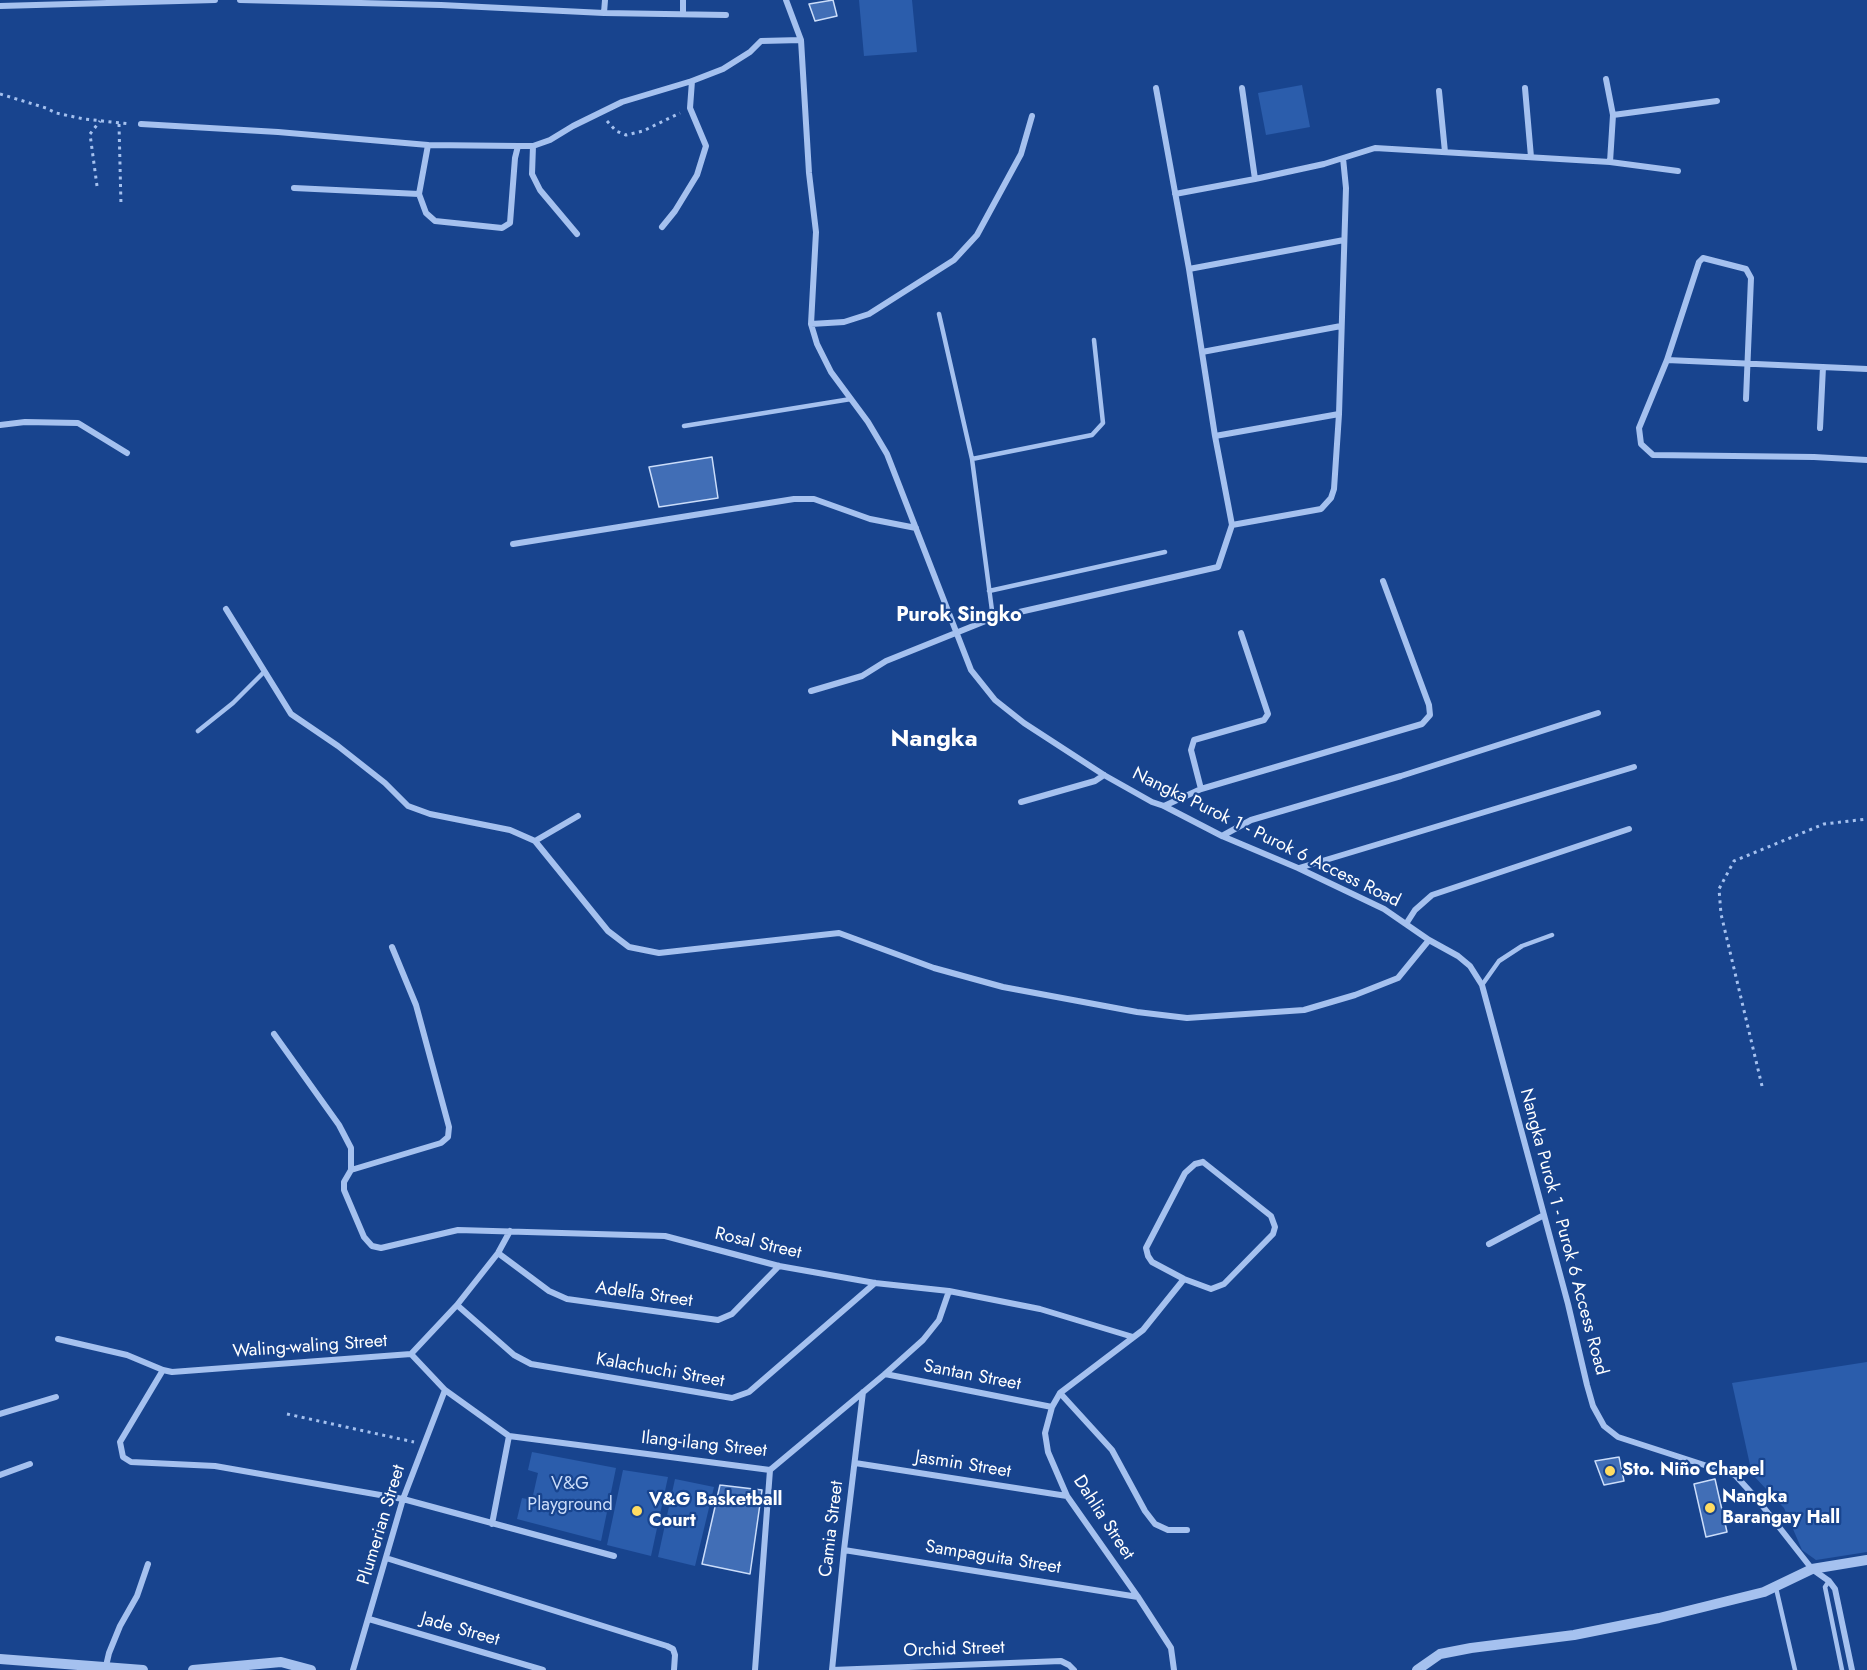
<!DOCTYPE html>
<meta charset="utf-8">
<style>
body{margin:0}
canvas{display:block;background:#18448e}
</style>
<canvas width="1867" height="1670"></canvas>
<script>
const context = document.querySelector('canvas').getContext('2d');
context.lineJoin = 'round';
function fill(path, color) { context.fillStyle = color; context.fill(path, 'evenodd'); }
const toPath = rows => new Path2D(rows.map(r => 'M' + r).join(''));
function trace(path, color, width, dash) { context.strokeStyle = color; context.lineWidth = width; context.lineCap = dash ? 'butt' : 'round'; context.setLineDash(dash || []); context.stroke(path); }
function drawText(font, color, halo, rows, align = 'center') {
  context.font = font + ' Jost,sans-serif'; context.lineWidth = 4.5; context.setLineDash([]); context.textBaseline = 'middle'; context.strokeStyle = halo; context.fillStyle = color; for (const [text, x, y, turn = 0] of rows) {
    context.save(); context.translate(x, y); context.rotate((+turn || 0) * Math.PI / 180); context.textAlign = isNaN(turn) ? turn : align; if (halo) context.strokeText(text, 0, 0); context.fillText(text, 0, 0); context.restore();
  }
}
fill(toPath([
 [859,0,912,0,917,52,864,56],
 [1302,85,1310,127,1266,135,1258,93],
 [1867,1362,1867,1552,1816,1560,1802,1550,1784,1508,1752,1474,1732,1383],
 [532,1452,616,1468,601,1541,517,1519,522,1498,532,1500,538,1473,528,1470],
 [623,1470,668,1477,651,1556,607,1545],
 [675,1479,714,1487,695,1566,658,1557]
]), '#2b5dac');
const building = toPath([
 [833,0,837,16,815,21,809,4,833,0],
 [712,457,718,498,659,507,649,467,712,457],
 [1619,1457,1624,1481,1604,1485,1595,1461,1619,1457],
 [1715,1479,1727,1532,1706,1537,1694,1484,1715,1479],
 [720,1485,762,1490,750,1574,702,1564,720,1485]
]);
fill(building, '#416eb6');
trace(building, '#cbddfa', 1.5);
trace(toPath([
 [0,94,46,108,56,113,84,119,130,124],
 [607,121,616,131,626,135,643,131,680,113],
 [119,124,121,205],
 [97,186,90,134,100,121],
 [1762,1086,1721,914,1719,889,1734,861,1824,824,1867,819],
 [287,1414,414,1442]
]), '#a5c1ef', 3, [3, 4.5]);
trace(toPath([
 [939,314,972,459,993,618],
 [684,426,851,399],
 [972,459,1092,435,1103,423,1094,340],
 [989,591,1165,552],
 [198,731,233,703,264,672],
 [1482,985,1499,961,1522,946,1552,935],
 [1829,1581,1825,1587,1842,1670],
 [1776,1588,1795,1670]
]), '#a5c1ef', 4.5);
trace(toPath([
 [240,0,441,5,604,13,726,15],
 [786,0,801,40,809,173,816,232,811,324,817,344,831,372,868,422,887,454,971,670,995,700,1024,723,1104,775,1152,802,1164,806,1222,836,1298,868,1384,909,1429,940,1458,956,1470,966,1482,985,1568,1304,1587,1385,1593,1406,1604,1426,1618,1437,1735,1475,1757,1499,1812,1569,1829,1581,1835,1589,1852,1670],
 [0,6,215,0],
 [604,13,605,0],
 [683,14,683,0],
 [1606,79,1613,115],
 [1242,88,1255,179],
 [1525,88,1531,157],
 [1439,91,1445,152],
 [141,124,278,132,428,145,518,146,515,158,510,223,502,228,435,221,426,213,419,194,428,145],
 [518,146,533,146,550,140,573,126,622,102,692,81,723,69,750,52,761,41,801,40],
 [533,146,532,174,540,190,577,234],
 [1610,162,1613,115,1717,101],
 [294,188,419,194],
 [1175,194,1255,179,1324,164,1343,158],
 [662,227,675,211,697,175,706,146,690,108,692,81],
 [1189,269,1344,240],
 [811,324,844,322,869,314,954,260,977,235,1021,154,1032,116],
 [1202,352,1341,326],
 [1667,360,1867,369],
 [1746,399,1751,278,1746,269,1703,258,1699,262,1667,360,1639,428,1641,444,1653,455,1814,457,1867,460],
 [0,425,25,422,78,423,127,453],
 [1820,428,1823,367],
 [1215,436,1339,414],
 [1232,525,1321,509,1331,498,1334,489,1339,414,1346,188,1343,158,1375,148,1610,162,1678,171],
 [513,544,794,499,814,499,870,519,916,528],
 [226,609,291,714,338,746,385,783,408,806,430,814,510,830,535,841,608,931,629,947,659,953,839,933,934,968,1003,987,1137,1012,1187,1018,1304,1010,1355,995,1398,978,1429,940],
 [811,691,862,676,886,661,993,618,1218,567,1232,525,1215,436,1189,269,1156,88],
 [1201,789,1191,750,1194,740,1264,720,1268,714,1241,633],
 [1021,802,1095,781,1104,775],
 [1164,806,1201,789,1422,724,1430,715,1429,705,1383,581],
 [1222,836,1251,820,1401,776,1598,713],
 [535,841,578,816],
 [1299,868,1634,767],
 [1406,924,1415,910,1432,895,1629,829],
 [274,1034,339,1125,351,1148,351,1170,344,1182,344,1190,364,1237,372,1246,381,1248,458,1230,665,1236,779,1266,875,1283,949,1291,1040,1309,1133,1337],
 [1203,1162,1271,1216,1275,1227,1273,1234,1224,1284,1211,1289,1184,1279,1152,1262,1148,1256,1146,1248,1185,1173,1195,1164,1203,1162],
 [351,1170,441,1143,448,1137,449,1127,416,1005,392,947],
 [1489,1244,1544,1215],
 [498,1253,549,1291,567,1299,718,1320,732,1314,779,1266],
 [457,1305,514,1355,531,1364,732,1398,749,1392,875,1283],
 [58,1339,127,1355,163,1370,172,1372,411,1354,457,1305,498,1253,510,1231],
 [411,1354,445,1390,509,1436,770,1470,885,1374,923,1340,939,1320,949,1291],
 [163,1370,120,1442,123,1457,131,1462,215,1466,403,1499,614,1556],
 [885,1374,1052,1407],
 [1060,1393,1112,1450,1145,1511,1155,1524,1168,1530,1187,1530],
 [0,1414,56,1397],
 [855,1463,1067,1496],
 [0,1475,30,1464],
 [492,1524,509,1436],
 [844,1550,1138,1597],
 [386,1558,667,1646,673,1649,675,1655,674,1670],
 [369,1619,543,1670],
 [106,1666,109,1653,120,1626,137,1596,148,1564],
 [353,1670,403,1499,445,1390],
 [755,1670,770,1470],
 [832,1670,844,1550,863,1392],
 [832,1670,1061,1661,1069,1665,1074,1670],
 [1174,1670,1171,1648,1138,1597,1067,1496,1048,1452,1045,1433,1052,1407,1060,1393,1143,1330,1184,1279]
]), '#a5c1ef', 6);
trace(toPath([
 [0,1659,143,1670],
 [193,1670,281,1662,311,1670],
 [1417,1670,1440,1654,1471,1648,1574,1635,1659,1618,1764,1592,1812,1569,1867,1560]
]), '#a5c1ef', 10);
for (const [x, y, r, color] of [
 [1610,1471,6,"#ffdc62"],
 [1710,1508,6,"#ffdc62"],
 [637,1511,6,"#ffdc62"]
]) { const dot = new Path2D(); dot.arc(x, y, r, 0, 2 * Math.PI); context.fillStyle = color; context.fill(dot); trace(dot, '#18448e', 2); }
drawText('18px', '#fff', '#18448e', [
 ["Nangka Purok 1 - Purok 6 Access Road",1266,838,26],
 ["Nangka Purok 1 - Purok 6 Access Road",1563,1232,75],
 ["Rosal Street",758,1244,13],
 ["Adelfa Street",644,1295,8],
 ["Waling-waling Street",310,1347,-4],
 ["Kalachuchi Street",660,1371,10],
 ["Santan Street",972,1376,11],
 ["Ilang-ilang Street",704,1445,6],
 ["Jasmin Street",963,1465,9],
 ["Dahlia Street",1103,1518,57],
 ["Plumerian Street",382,1525,-73],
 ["Camia Street",832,1529,-83],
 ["Sampaguita Street",993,1558,9],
 ["Jade Street",460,1630,16],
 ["Orchid Street",954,1650,-2]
]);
drawText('bold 18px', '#fff', '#18448e', [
 ["Sto. Niño Chapel",1622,1471],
 ["Nangka",1722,1498],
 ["Barangay Hall",1722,1519],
 ["V&G Basketball",649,1501],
 ["Court",649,1522]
], 'left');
drawText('18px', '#cbddfa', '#18448e', [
 ["V&G",570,1485],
 ["Playground",570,1506]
]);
drawText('bold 20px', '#fff', '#18448e', [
 ["Purok Singko",959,616]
]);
drawText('bold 24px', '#fff', '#18448e', [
 ["Nangka",934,740]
]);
</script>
